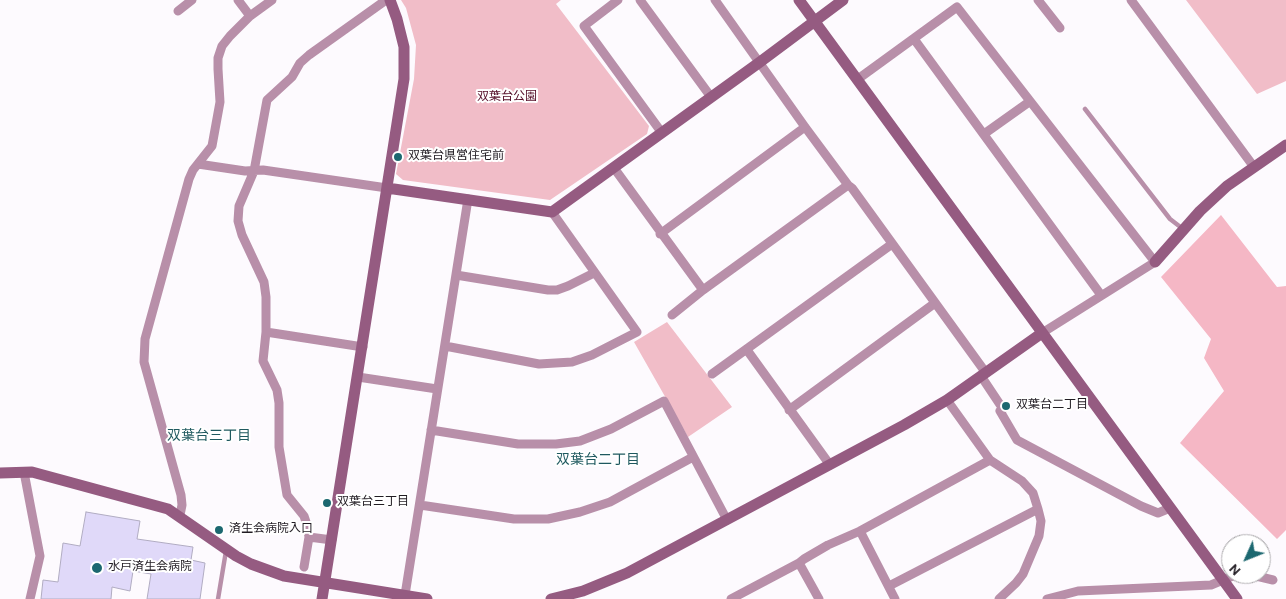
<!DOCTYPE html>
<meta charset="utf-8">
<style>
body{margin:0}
#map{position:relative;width:1286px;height:599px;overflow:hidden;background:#fdfafe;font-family:Overpass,sans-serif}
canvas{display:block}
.north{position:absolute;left:1221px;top:534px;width:50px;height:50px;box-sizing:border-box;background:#fff;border:1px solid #a6a4a7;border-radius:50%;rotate:226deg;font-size:14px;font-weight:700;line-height:20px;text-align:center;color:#211c23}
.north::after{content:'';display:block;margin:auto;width:18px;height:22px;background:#1c6870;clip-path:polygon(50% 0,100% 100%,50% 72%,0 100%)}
</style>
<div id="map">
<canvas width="1286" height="599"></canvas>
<div class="north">N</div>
</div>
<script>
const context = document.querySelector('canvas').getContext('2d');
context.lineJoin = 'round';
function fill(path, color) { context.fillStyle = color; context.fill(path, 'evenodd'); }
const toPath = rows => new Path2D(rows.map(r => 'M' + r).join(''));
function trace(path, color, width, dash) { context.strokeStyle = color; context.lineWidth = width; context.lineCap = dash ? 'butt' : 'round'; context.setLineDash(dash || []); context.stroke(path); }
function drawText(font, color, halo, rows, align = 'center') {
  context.font = font + ' Overpass,"Noto Sans JP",sans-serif'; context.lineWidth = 4; context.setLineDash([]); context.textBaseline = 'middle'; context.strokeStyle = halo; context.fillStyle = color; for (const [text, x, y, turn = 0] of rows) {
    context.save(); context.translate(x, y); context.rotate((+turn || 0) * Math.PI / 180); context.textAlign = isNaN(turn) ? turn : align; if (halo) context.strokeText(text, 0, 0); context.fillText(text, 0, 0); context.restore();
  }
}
fill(toPath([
 [401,0,561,0,556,4,649,126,647,134,550,200,403,180,396,174,414,79,416,45,406,8],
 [1186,0,1286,0,1286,81,1257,94],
 [667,322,732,407,688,437,634,342]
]), '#f1bdc8');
fill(toPath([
 [1221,215,1277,287,1286,286,1286,530,1277,539,1180,443,1224,391,1204,358,1211,339,1161,277]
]), '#f5b7c5');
const building = toPath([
 [86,512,140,521,137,539,193,547,191,560,205,563,200,599,147,599,151,574,133,571,130,591,112,587,111,599,41,599,43,580,58,582,63,543,80,546,86,512]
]);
fill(building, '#e0d9f9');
trace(building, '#b1acc2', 1);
trace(toPath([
 [1085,109,1170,219,1183,229],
 [218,599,226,551]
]), '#b88fa9', 4.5);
trace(toPath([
 [238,0,250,16],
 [618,0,584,26,662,133],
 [640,0,711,97],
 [715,0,805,127,848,185,852,188,986,373],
 [1038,0,1060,28],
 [1131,0,1254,167],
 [178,11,192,0],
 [914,39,1101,295],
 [858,79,957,7,1155,262,1042,333],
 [984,134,1029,102],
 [198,164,245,171,263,170,387,188],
 [614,168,703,290,848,185],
 [660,234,805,127],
 [456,275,548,290,557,290,568,286,594,273],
 [672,315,703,290],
 [266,332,363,347],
 [445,346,539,364,572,362,592,355,637,332,552,212],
 [747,350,830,465],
 [712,374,892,244],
 [981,376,1003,409,1000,411,1017,440,1141,506,1158,513,1170,508],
 [358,377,437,389],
 [947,400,990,460,1022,481,1033,493,1038,509,1041,521,1039,536,1023,574,1016,583,999,599],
 [789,410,935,303],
 [431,430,518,444,556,444,580,441,611,429,664,401,727,520],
 [24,472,40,556,30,599],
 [420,505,514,519,548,519,580,512,610,502,693,457],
 [180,515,182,505,181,495,144,362,145,339,189,179,193,170,212,146,220,102,218,69,218,58,222,46,230,36,250,16,272,0],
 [309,537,332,540],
 [799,563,819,599],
 [304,567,309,537,307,525,304,516,287,495,279,447,279,403,277,390,263,361,266,332,266,297,264,282,242,235,238,221,239,206,254,171,267,100,292,77,300,63,309,55,386,0],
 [889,586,1038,509],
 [405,595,468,199],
 [731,599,799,563,804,559,828,545,860,531],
 [895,599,860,531,990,460],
 [1047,599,1078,591,1211,585,1235,575,1252,575,1273,580]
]), '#b88fa9', 9);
trace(toPath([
 [799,0,1237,599],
 [387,188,552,212,760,62,843,0],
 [1155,262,1200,211,1227,186,1286,145],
 [0,473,32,472,168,509,236,556,251,564,284,576,427,599],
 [322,599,404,79,404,47,397,19,390,0],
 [551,599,583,591,627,573,904,425,947,400,1042,333]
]), '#955b81', 11);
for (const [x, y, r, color] of [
 [398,157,5,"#1c6870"],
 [1006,406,5,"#1c6870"],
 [327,503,5,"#1c6870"],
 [219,530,5,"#1c6870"],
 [97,568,6,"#1c6870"]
]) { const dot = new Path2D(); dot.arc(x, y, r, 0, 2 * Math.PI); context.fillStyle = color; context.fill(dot); trace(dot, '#fff', 2); }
drawText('12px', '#520b26', '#fff', [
 ["双葉台公園",507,98]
]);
drawText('12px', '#211c23', '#fff', [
 ["双葉台県営住宅前",408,157],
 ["双葉台二丁目",1016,406],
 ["双葉台三丁目",337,503],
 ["済生会病院入口",229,530],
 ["水戸済生会病院",108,568]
], 'left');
drawText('14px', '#1f595f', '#fff', [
 ["双葉台三丁目",209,437],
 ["双葉台二丁目",598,461]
]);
</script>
